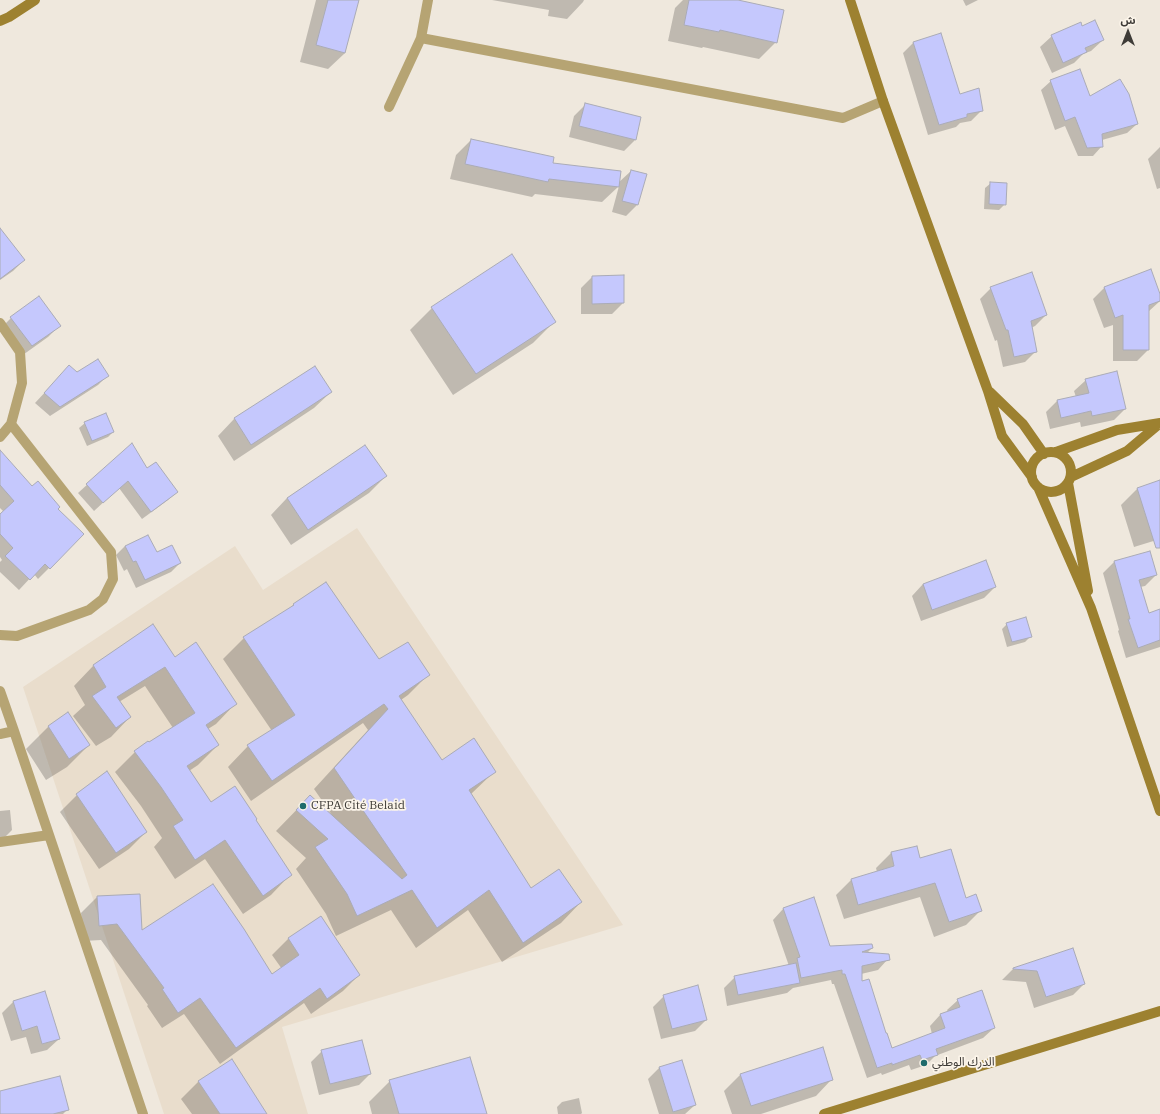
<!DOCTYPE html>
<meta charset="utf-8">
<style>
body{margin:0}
#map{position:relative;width:1160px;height:1114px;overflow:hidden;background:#efe8dd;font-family:"IBM Plex Serif","Noto Sans Arabic",serif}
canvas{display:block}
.north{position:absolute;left:1108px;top:12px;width:40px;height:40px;-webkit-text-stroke:3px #fcf5ea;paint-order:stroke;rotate:0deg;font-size:11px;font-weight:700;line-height:16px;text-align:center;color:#3e3b37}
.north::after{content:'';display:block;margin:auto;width:14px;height:18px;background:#3e3b37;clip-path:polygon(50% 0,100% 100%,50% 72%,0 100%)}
</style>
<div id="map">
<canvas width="1160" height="1114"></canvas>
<div class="north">ش</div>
</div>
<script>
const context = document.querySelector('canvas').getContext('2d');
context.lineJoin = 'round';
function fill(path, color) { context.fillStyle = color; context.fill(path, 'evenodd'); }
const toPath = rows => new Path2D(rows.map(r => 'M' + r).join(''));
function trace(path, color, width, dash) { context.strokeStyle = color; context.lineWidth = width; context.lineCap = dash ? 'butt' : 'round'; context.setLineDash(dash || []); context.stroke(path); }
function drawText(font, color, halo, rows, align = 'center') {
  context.font = font + ' "IBM Plex Serif","Noto Sans Arabic",serif'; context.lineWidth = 3.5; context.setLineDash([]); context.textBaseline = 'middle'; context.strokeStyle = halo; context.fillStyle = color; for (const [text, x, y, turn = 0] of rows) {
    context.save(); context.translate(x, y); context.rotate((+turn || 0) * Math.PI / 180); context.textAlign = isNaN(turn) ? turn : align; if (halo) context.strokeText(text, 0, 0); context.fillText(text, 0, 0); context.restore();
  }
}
fill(toPath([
 [357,528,623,925,282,1027,308,1114,164,1114,23,687,235,546,263,590]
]), '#e9ddcc');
fill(toPath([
 [316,0,358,0,345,53,328,69,300,62],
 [492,0,584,0,583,2,567,19,548,16,549,10],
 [683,0,733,0,776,42,759,59,703,47,702,48,668,41,675,8],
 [963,0,978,0,966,6],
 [1082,27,1103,40,1091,51,1083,54,1074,63,1052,73,1040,47,1052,36],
 [913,43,960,95,982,110,971,121,960,123,956,127,928,135,903,53],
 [1051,81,1089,97,1137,124,1127,133,1102,140,1102,146,1093,156,1078,156,1065,126,1055,130,1041,90],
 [585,105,640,118,635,140,624,151,569,137,574,116],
 [471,140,618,183,631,171,637,205,626,216,612,212,619,186,602,202,535,194,532,197,450,179,456,155],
 [1160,147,1160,188,1157,189,1148,159],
 [991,183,1005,204,999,210,984,209,985,188],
 [0,238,24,260,13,271,0,280],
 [511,256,555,321,533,343,453,395,410,330,432,308],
 [592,277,623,303,612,314,581,314,581,288],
 [1105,287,1160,297,1160,301,1148,312,1148,350,1137,361,1113,361,1113,325,1104,328,1093,299],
 [991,288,1046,315,1035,326,1031,328,1036,351,1025,362,1003,367,997,340,995,341,980,299],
 [11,318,59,326,48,337,20,357,0,329],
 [314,367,331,392,314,408,234,461,218,436,234,419],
 [60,376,107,376,98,385,50,416,35,403],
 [1086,380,1125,409,1114,420,1081,427,1080,422,1050,429,1046,412,1057,401,1076,397,1074,391],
 [85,423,113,432,108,437,87,446,79,428],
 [132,444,147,469,177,492,168,500,142,519,119,488,94,511,78,493],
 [365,446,386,476,369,493,291,545,271,515,287,498],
 [0,466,32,487,57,509,83,534,38,579,34,574,19,590,0,572,0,562,2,560,0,557,0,515,4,512,0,508],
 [1160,482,1160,539,1134,547,1121,505,1137,489],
 [125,546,156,554,180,563,171,572,136,588,127,569,124,571,116,555],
 [1114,562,1156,575,1145,586,1140,587,1148,614,1160,610,1160,647,1126,658,1118,631,1119,630,1103,573],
 [923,584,995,587,984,598,921,621,912,596],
 [294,604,379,661,429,674,408,695,401,700,442,761,494,772,471,794,530,889,581,902,561,923,502,962,468,910,416,948,391,910,336,936,326,914,296,869,306,858,276,831,310,796,332,815,314,789,368,730,363,723,251,801,228,767,248,746,272,731,223,659,244,638,288,610],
 [1007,624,1031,636,1025,642,1007,647,1002,629],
 [153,626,175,658,235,704,216,724,208,729,218,745,198,765,189,771,210,803,255,820,290,875,271,895,243,914,205,859,175,879,154,847,162,838,141,806,115,772,135,752,148,742,149,744,173,728,145,686,119,702,130,717,111,737,96,746,73,716,85,705,74,686,93,666],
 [68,713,89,745,67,767,46,780,26,749,48,727],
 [77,795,146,832,129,849,99,869,60,812],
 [10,810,12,830,0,842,0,811],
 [891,853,919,859,965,899,981,910,966,925,934,937,920,897,844,919,836,895,851,880,877,872,876,868],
 [97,897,141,932,272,976,282,969,272,955,289,938,359,975,343,991,311,1014,304,1003,220,1064,184,1014,162,1028,147,1006,148,1005,101,940,83,941,81,913],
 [783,909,830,947,872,948,866,954,888,959,878,970,861,974,861,983,892,1049,932,1034,930,1026,940,1015,948,1012,947,1010,958,1000,994,1028,983,1038,935,1056,926,1065,911,1070,909,1065,882,1075,881,1073,867,1078,834,984,832,984,831,980,793,988,787,993,727,1006,724,988,735,977,789,966,773,920],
 [1073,949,1084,984,1073,995,1034,1008,1026,982,1002,980,1013,969],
 [664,996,706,1020,695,1031,661,1039,653,1007],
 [13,1002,59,1039,47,1050,31,1054,26,1037,11,1041,2,1013],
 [322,1051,370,1074,359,1085,319,1095,311,1062],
 [232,1061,266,1114,192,1114,181,1099,198,1082],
 [660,1067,695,1105,685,1114,659,1114,648,1079],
 [741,1074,832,1079,816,1096,761,1114,732,1114,724,1091],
 [390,1081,486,1114,372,1114,369,1102],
 [0,1092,67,1110,63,1114,0,1114],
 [579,1098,582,1113,581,1114,558,1114,557,1107,562,1102]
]), '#0003');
const building = toPath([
 [328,0,359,0,345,53,316,45,328,0],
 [689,0,738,0,784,10,777,43,720,30,719,32,684,25,689,0],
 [1095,20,1104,40,1085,48,1087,52,1063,63,1051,35,1081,22,1082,26,1095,20],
 [941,33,960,94,979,88,983,111,967,114,967,117,939,125,913,42,941,33],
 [1080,69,1090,96,1120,79,1129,94,1138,124,1102,134,1103,147,1087,148,1075,117,1065,121,1050,80,1080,69],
 [585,103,641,117,636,140,579,126,585,103],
 [471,139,554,157,553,163,621,171,619,187,549,179,548,182,465,164,471,139],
 [631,170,647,174,638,205,622,201,631,170],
 [990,182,1007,183,1006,205,989,204,990,182],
 [0,228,25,260,0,279,0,228],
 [512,254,556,322,476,374,431,307,512,254],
 [1151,269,1160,294,1160,301,1149,305,1149,350,1123,350,1123,315,1115,318,1104,287,1151,269],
 [1032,272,1047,315,1031,321,1037,352,1014,357,1008,330,1006,330,990,287,1032,272],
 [624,275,624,303,592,304,592,276,624,275],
 [39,296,61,326,32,346,10,317,39,296],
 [98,359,109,376,60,407,44,393,69,365,77,372,98,359],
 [315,366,332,392,251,445,234,418,315,366],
 [1117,371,1126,409,1092,416,1091,411,1061,418,1057,400,1089,393,1085,379,1117,371],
 [106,413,114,432,92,441,84,422,106,413],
 [132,443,147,468,156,462,178,492,151,512,128,481,103,503,86,484,132,443],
 [365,445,387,476,308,530,287,498,365,445],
 [0,450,32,486,38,481,60,507,58,509,84,534,50,569,45,564,30,580,5,556,13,548,0,534,0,514,14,501,0,485,0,450],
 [1160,480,1160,548,1156,548,1137,488,1160,480],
 [148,535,157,552,172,545,181,563,145,580,136,561,133,562,125,546,148,535],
 [1150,551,1157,575,1139,580,1149,613,1160,609,1160,640,1138,648,1128,619,1130,619,1114,561,1150,551],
 [986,560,996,587,932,610,923,584,986,560],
 [326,582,379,659,408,642,430,675,399,696,442,760,474,738,496,772,469,790,531,888,559,869,582,902,523,943,489,890,437,928,412,890,357,916,347,894,315,847,328,839,296,810,310,795,402,879,407,875,334,768,388,709,384,704,272,781,247,745,295,715,243,637,294,605,293,604,326,582],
 [1026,617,1032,637,1012,642,1006,623,1026,617],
 [153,624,175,657,196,642,237,704,206,725,219,745,187,766,211,802,235,786,257,819,256,820,292,875,263,896,225,840,195,860,173,826,183,820,161,787,134,751,148,741,149,742,195,713,165,667,117,697,131,717,116,728,92,696,106,687,93,665,153,624],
 [68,712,90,745,69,759,48,726,68,712],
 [107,771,147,832,116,853,76,794,107,771],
 [917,846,920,858,951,849,966,898,976,894,982,911,949,922,935,883,858,905,851,879,894,866,891,852,917,846],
 [213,884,244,929,272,974,299,955,288,938,321,916,360,975,327,999,320,988,236,1048,200,998,178,1013,162,989,164,988,117,924,99,926,97,896,140,894,142,930,213,884],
 [814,897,830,946,872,944,873,948,862,952,889,954,890,960,862,966,862,981,869,979,886,1033,887,1033,892,1048,945,1028,940,1014,960,1007,957,999,982,990,995,1028,936,1049,938,1055,922,1060,920,1055,892,1065,892,1063,877,1068,845,974,842,974,842,970,801,978,797,958,800,957,783,908,814,897],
 [1073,948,1085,984,1046,997,1037,971,1013,969,1013,968,1073,948],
 [796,963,800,983,738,995,734,976,796,963],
 [698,985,707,1020,672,1029,663,995,698,985],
 [45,991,60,1039,42,1044,37,1026,22,1031,13,1001,45,991],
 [362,1040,371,1074,330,1084,321,1050,362,1040],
 [823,1047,833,1080,751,1106,740,1074,823,1047],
 [470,1057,487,1114,399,1114,389,1080,470,1057],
 [232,1059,267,1114,220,1114,198,1081,232,1059],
 [682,1060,696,1105,673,1112,659,1067,682,1060],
 [60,1076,69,1110,53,1114,0,1114,0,1091,60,1076]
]);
fill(building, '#c5c8fd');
trace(building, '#aaabb6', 1);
trace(toPath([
 [421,38,843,118,883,101],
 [389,107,421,38,428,0],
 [0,323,20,352,22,383,11,424,0,437],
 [0,635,17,636,89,610,103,599,113,579,111,552,11,424],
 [0,691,14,731,143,1114],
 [0,734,14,731],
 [0,842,49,835]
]), '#b6a473', 10);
trace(toPath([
 [850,0,883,101,988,391,1002,436,1032,477],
 [0,21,9,17,35,0],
 [990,392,1023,424,1044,454],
 [1056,452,1117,430,1160,423],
 '1031 472a20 20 0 1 1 40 0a20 20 0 1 1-40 0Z',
 [1071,477,1127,451,1159,424],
 [1068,483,1088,591],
 [1038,487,1091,608,1160,811],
 [824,1114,1160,1011]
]), '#9d8130', 10);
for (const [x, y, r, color] of [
 [303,806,4,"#1f6b6b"],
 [924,1063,4,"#1f6b6b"]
]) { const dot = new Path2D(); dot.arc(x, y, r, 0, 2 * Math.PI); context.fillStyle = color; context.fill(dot); trace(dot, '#fcf5ea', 1.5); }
drawText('12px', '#3e3b37', '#fcf5ea', [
 ["CFPA Cité Belaid",311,806],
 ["الدرك الوطني",932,1063]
], 'left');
</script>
